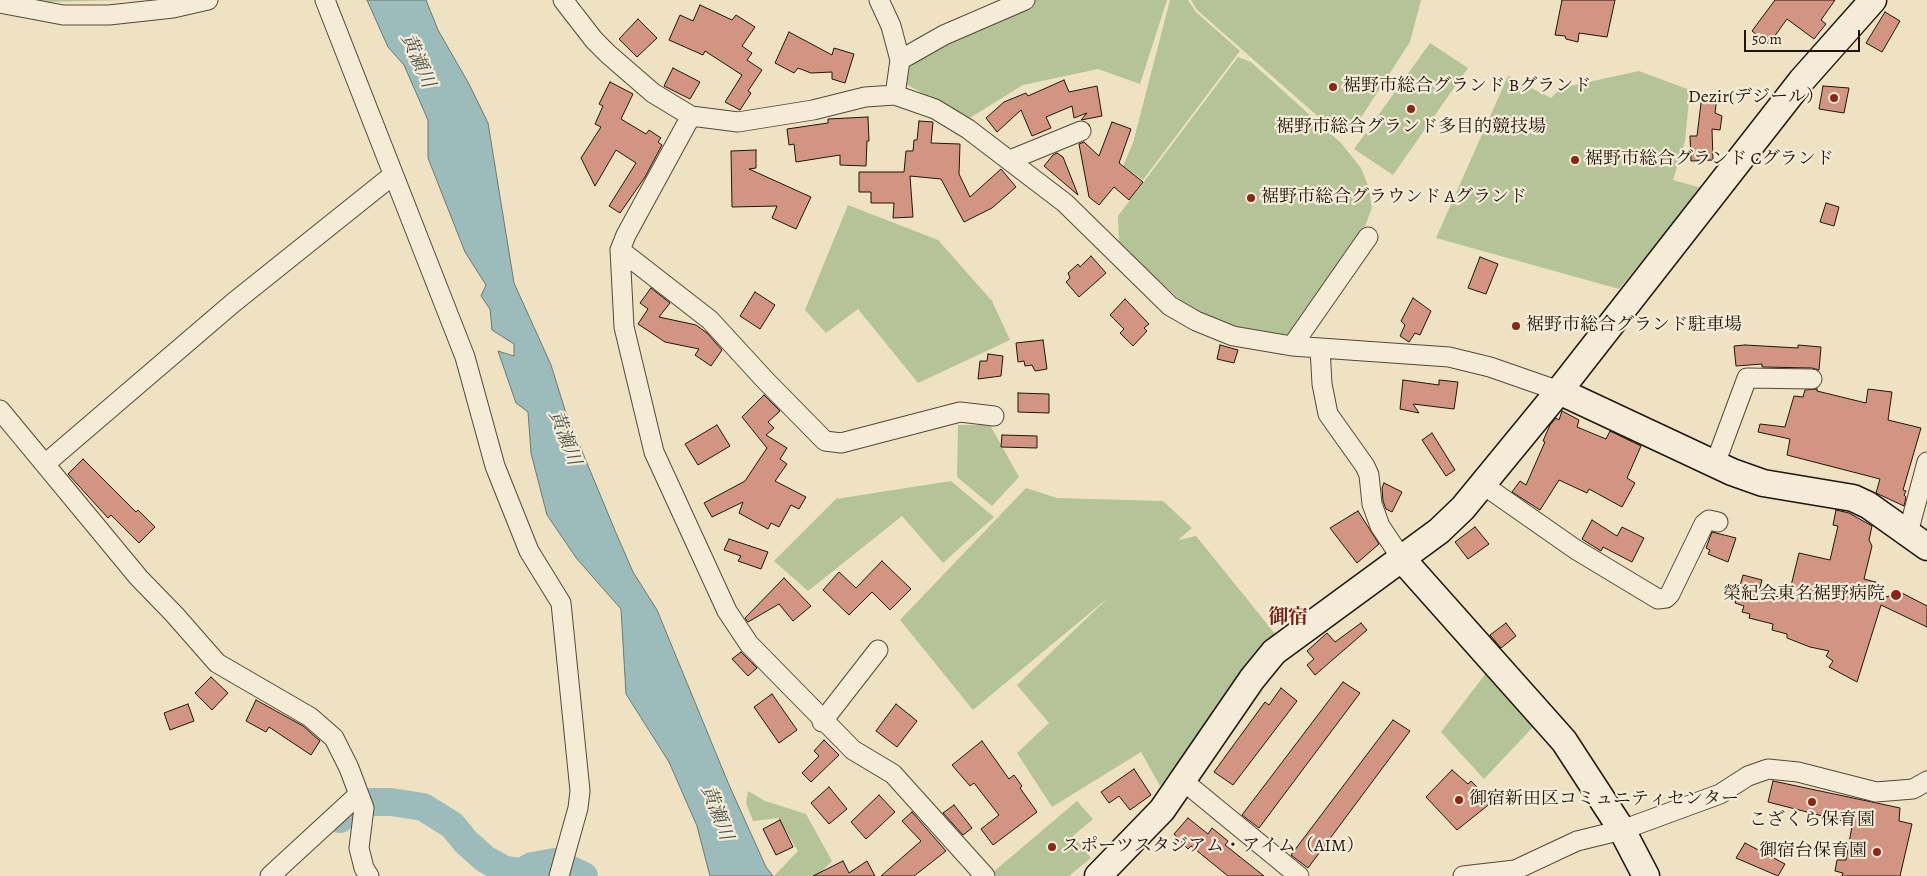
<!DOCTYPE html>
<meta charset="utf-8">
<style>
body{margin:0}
#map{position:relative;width:1927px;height:876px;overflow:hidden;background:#eee2c2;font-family:Alegreya,serif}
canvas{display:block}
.scale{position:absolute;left:1744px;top:30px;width:116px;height:22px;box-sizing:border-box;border:2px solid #211509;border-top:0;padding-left:6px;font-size:15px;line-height:18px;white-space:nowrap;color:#211509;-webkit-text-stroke:4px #f4ecd7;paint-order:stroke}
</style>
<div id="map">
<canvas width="1927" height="876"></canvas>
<div class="scale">50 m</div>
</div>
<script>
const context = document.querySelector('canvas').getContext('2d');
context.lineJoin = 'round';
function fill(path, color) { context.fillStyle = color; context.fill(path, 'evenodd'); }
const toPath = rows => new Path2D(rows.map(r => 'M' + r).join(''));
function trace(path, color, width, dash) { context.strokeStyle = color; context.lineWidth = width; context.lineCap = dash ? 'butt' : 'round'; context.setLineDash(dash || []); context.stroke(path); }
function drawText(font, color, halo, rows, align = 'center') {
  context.font = font + ' Alegreya,"Noto Serif JP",serif'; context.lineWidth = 4.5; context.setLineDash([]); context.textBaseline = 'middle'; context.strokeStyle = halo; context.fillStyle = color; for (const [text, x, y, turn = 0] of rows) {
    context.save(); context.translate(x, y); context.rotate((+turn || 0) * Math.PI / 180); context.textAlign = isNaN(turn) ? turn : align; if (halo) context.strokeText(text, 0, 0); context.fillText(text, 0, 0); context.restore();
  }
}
fill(toPath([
 [39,0,126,0,44,2],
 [1035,0,1167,0,1140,84,1098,69,1023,85,968,119,906,84,905,70,943,40],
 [1170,0,1188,0,1196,12,1240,51,1143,180,1123,166,1133,143],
 [1191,0,1421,0,1410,42,1351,133,1338,134,1197,10],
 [1430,43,1468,68,1393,175,1354,149],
 [1238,57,1251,62,1341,143,1361,168,1369,188,1372,208,1365,226,1288,337,1234,328,1189,308,1119,245,1118,216],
 [1639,71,1690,90,1685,141,1673,180,1702,188,1619,289,1436,238,1508,76,1551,98,1561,88],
 [848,205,938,240,992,301,1010,340,918,383,858,309,826,333,805,310],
 [958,425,990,425,1019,477,992,506,957,477],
 [951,481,994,517,943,563,902,516,808,591,774,561,836,499],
 [1026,488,1057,498,1163,501,1192,528,1178,540,1196,536,1276,635,1160,786,1141,752,1052,807,1017,753,1049,723,1017,685,1109,597,973,710,900,620],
 [1487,672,1533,727,1484,779,1441,732],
 [748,791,765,801,806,814,832,861,817,876,774,876,798,851,778,818,753,821,746,803],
 [1077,801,1093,819,1073,836,1091,858,1069,876,994,876,992,873]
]), '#b4c497');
const water = toPath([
 [367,0,426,0,438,30,469,84,488,123,514,283,551,365,565,410,616,533,633,572,657,610,729,785,766,867,773,876,710,876,697,826,669,762,626,694,621,609,577,559,547,515,531,453,528,412,516,403,498,351,514,356,514,344,492,330,490,309,481,296,486,285,465,252,428,158,428,120,404,65,388,47,367,0]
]);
fill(water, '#9bbcba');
trace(water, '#6a7973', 1);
trace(toPath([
 [340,819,354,806,371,802,391,802,423,807,452,825,466,842,485,859,505,870,521,872,532,866,555,862,584,876]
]), '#9bbcba', 28);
const building = toPath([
 [1562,0,1615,0,1607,37,1579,33,1578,42,1566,39,1565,36,1555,35,1562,0],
 [1775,0,1835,0,1821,20,1826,24,1814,39,1787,19,1769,44,1752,31,1775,0],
 [700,5,732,20,736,15,755,27,742,46,752,53,747,60,762,70,748,91,751,93,740,110,725,102,742,75,705,51,703,55,669,40,680,15,693,21,700,5],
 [1885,12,1900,21,1882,52,1866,43,1885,12],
 [638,19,657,38,637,57,619,39,638,19],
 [789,32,832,55,834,48,854,54,845,83,832,79,832,72,811,73,798,68,794,73,775,63,789,32],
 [673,68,700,82,690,99,664,86,673,68],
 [1064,80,1069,92,1097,86,1102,116,1081,120,1087,113,1074,118,1072,106,1046,117,1051,128,1032,136,1021,110,997,132,986,118,1004,102,1026,93,1028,96,1064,80],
 [610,82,633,94,621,119,646,134,649,130,661,138,658,142,662,145,645,177,620,213,609,206,636,163,616,150,595,186,581,158,601,127,595,124,603,106,599,104,610,82],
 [1823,86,1849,88,1844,113,1819,109,1823,86],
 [1702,95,1717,97,1715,113,1722,116,1720,130,1712,129,1713,160,1691,161,1690,136,1697,136,1702,95],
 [868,117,869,141,867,141,866,166,840,165,840,155,796,162,794,144,789,145,787,129,828,123,828,119,868,117],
 [919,121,933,122,931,143,960,144,959,174,970,197,1001,169,1016,187,992,208,964,222,941,179,910,176,913,217,893,218,894,203,871,203,871,192,859,192,859,172,904,172,906,151,913,151,914,140,917,140,919,121],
 [1112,122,1131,129,1119,163,1143,182,1129,200,1114,187,1099,205,1089,197,1079,144,1084,142,1099,156,1112,122],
 [756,150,756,168,749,169,811,197,796,229,772,218,777,206,732,207,731,151,756,150],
 [1057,153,1063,157,1078,195,1044,166,1053,155,1057,153],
 [1826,203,1839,207,1834,226,1820,222,1826,203],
 [1091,256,1106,273,1079,297,1066,282,1070,278,1068,273,1078,264,1080,267,1091,256],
 [1480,257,1498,264,1486,294,1468,288,1480,257],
 [651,288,670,303,659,317,696,325,707,333,722,350,711,366,695,355,699,349,665,342,638,324,648,309,640,303,651,288],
 [755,292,775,305,760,329,740,316,755,292],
 [1413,298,1431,311,1420,335,1415,333,1409,342,1400,336,1405,325,1401,321,1413,298],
 [1125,299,1149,324,1144,328,1147,331,1133,346,1120,333,1124,329,1110,315,1125,299],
 [1043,340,1047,369,1035,371,1032,365,1025,366,1024,361,1018,362,1016,343,1043,340],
 [1220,345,1238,350,1234,363,1217,359,1220,345],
 [1745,345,1798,348,1798,345,1821,347,1819,370,1812,368,1762,367,1762,364,1736,366,1734,346,1745,345],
 [988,354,1003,356,1001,376,978,379,980,361,987,361,988,354],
 [1403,380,1439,385,1439,380,1458,382,1454,409,1413,404,1419,413,1400,409,1403,380],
 [1817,389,1817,391,1866,403,1868,389,1892,392,1888,420,1921,428,1903,490,1906,491,1904,495,1906,497,1904,506,1876,493,1880,479,1787,455,1790,439,1758,432,1760,424,1785,427,1794,396,1803,397,1805,390,1817,389],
 [1018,393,1049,394,1049,413,1018,412,1018,393],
 [764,395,780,411,768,422,774,428,766,435,787,448,780,459,787,464,775,481,806,497,799,509,791,505,779,527,771,523,768,529,739,513,743,502,712,517,704,503,745,481,767,448,742,417,764,395],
 [1562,411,1579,420,1577,427,1606,439,1610,431,1641,446,1627,478,1635,483,1622,507,1589,489,1587,493,1559,480,1540,510,1512,492,1520,481,1526,485,1545,442,1543,441,1550,425,1556,418,1559,420,1562,411],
 [717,425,730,446,698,465,685,444,717,425],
 [1432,433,1455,470,1446,476,1422,440,1432,433],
 [1002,435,1037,436,1037,448,1001,447,1002,435],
 [83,459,136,512,138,510,155,527,139,543,111,515,108,518,68,474,83,459],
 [1384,483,1402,492,1392,512,1386,509,1383,501,1382,488,1384,483],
 [1836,510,1849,513,1872,526,1869,540,1872,546,1864,579,1879,583,1873,600,1902,593,1927,606,1927,627,1881,605,1857,682,1829,667,1833,661,1826,656,1829,651,1810,647,1787,638,1787,634,1772,630,1773,624,1749,618,1750,614,1742,612,1744,606,1735,603,1743,575,1762,580,1758,594,1788,598,1799,553,1830,560,1838,526,1833,525,1836,510],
 [1358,511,1379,544,1357,563,1330,528,1358,511],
 [1592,520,1617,536,1622,527,1644,538,1632,562,1603,547,1601,551,1582,539,1592,520],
 [1475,527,1489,544,1468,559,1455,542,1475,527],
 [1712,532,1736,538,1728,562,1708,554,1710,550,1706,548,1712,532],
 [729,539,768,552,761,569,738,561,741,556,724,550,729,539],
 [882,561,911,589,890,610,872,592,849,615,823,590,839,572,856,588,882,561],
 [784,578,811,606,793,621,779,604,748,622,745,618,784,578],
 [1361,623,1367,630,1315,675,1307,665,1314,659,1307,651,1327,633,1335,642,1361,623],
 [1506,623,1516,636,1501,648,1490,635,1506,623],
 [741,652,757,668,748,676,732,659,741,652],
 [211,677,228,693,212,710,195,693,211,677],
 [1343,682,1360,693,1259,828,1242,815,1343,682],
 [1281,688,1297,701,1233,785,1214,772,1265,702,1269,705,1281,688],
 [772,694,797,730,779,743,754,707,772,694],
 [256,700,303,726,320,741,311,755,269,727,266,732,246,721,256,700],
 [188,704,194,721,170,730,164,713,188,704],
 [896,704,917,721,897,747,876,731,896,704],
 [1393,720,1410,731,1308,868,1291,855,1393,720],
 [824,740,839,755,811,782,802,773,819,756,814,751,824,740],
 [982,741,1009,779,1014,775,1022,786,1020,788,1037,812,993,845,981,829,999,815,974,783,970,786,952,765,982,741],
 [1134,769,1151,795,1130,810,1119,796,1109,803,1101,792,1134,769],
 [1452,770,1468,784,1471,781,1492,802,1457,830,1426,797,1452,770],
 [1773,781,1900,808,1899,821,1912,824,1900,876,1842,876,1843,873,1835,871,1837,860,1846,860,1852,826,1846,824,1846,822,1768,802,1773,781],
 [829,787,847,809,829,824,811,803,829,787],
 [879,795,895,812,866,839,851,822,879,795],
 [954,805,972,828,963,835,943,813,954,805],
 [912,812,946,851,914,876,881,876,921,841,902,821,912,812],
 [1188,818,1208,834,1212,828,1228,841,1225,845,1264,876,1228,876,1191,846,1188,849,1174,834,1188,818],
 [780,820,793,847,776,855,763,829,780,820],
 [1745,843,1785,864,1778,876,1736,858,1745,843],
 [843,861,849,873,867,861,875,876,813,876,843,861]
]);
fill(building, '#d29582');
trace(building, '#211509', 1);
const street = toPath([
 [325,0,465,357,495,466,529,551,561,603,580,791,578,808,559,876],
 [563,0,594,40,608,54,653,93,691,116,738,122,813,110,865,97,895,95,935,109,968,129,1065,203,1170,306,1196,321,1233,336,1292,346,1449,357,1490,367,1559,391],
 [879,0,891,26,900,60,895,95],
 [0,3,63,15,109,15,173,8,208,0],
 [900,60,944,35,1025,0],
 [691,116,626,235,620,250,624,327,654,452,727,611,749,644,853,750,893,774,985,876],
 [1010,160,1081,131],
 [620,250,710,320,765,380,825,441,841,443,960,412,994,416],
 [1292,346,1368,237],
 [1320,348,1322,384,1328,414,1365,466,1369,475,1372,504,1380,526,1402,559],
 [0,410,139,578,174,614,217,663,310,717,334,738,349,768,364,808,359,848,364,868,369,876],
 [45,464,233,303,393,175],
 [1715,464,1747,378,1812,379],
 [1482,484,1575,549,1658,599,1666,598,1670,594,1704,524,1709,520,1718,522],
 [1908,533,1927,462],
 [822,722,878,650],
 [1182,780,1299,876],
 [270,876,358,795],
 [1463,876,1515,870,1577,841,1622,830,1720,794,1748,776,1768,769,1798,772,1876,792,1913,789,1927,781]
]);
const secondary = toPath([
 [1559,391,1732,472,1763,483,1853,498,1868,505,1927,547],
 [1402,559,1564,741,1622,830,1646,876],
 [1098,876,1162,810,1252,679,1274,652,1439,531,1463,508,1559,391,1802,80,1873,0]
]);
trace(street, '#544837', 21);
trace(secondary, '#211509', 29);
trace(street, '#f4ecd7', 19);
trace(secondary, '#f4ecd7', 26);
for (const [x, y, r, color] of [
 [1333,87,5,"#8f2418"],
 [1834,98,5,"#8f2418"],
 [1411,109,5,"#8f2418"],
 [1575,160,5,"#8f2418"],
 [1251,198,5,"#8f2418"],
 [1516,326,5,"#8f2418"],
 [1896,595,6,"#8f2418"],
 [1459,800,5,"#8f2418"],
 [1812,802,5,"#8f2418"],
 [1052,847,5,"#8f2418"],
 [1877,852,5,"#8f2418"]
]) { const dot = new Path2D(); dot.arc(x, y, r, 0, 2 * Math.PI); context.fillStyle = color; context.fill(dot); trace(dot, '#f4ecd7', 2); }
drawText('18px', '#211509', '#f4ecd7', [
 ["裾野市総合グランド Bグランド",1343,87],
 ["Dezir(デジール）",1824,98,"right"],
 ["裾野市総合グランド多目的競技場",1411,128,"center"],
 ["裾野市総合グランド Cグランド",1585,160],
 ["裾野市総合グラウンド Aグランド",1261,198],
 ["裾野市総合グランド駐車場",1526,326],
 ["榮紀会東名裾野病院",1885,595,"right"],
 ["御宿新田区コミュニティセンター",1469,800],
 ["こざくら保育園",1812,821,"center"],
 ["スポーツスタジアム・アイム（AIM）",1062,847],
 ["御宿台保育園",1867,852,"right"]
], 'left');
drawText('italic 19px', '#4c4f47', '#f4ecd7', [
 ["黄瀬川",417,61,66],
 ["黄瀬川",564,438,69],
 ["黄瀬川",716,813,69]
]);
drawText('bold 20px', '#7a1f14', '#f4ecd7', [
 ["御宿",1288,618]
]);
</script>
